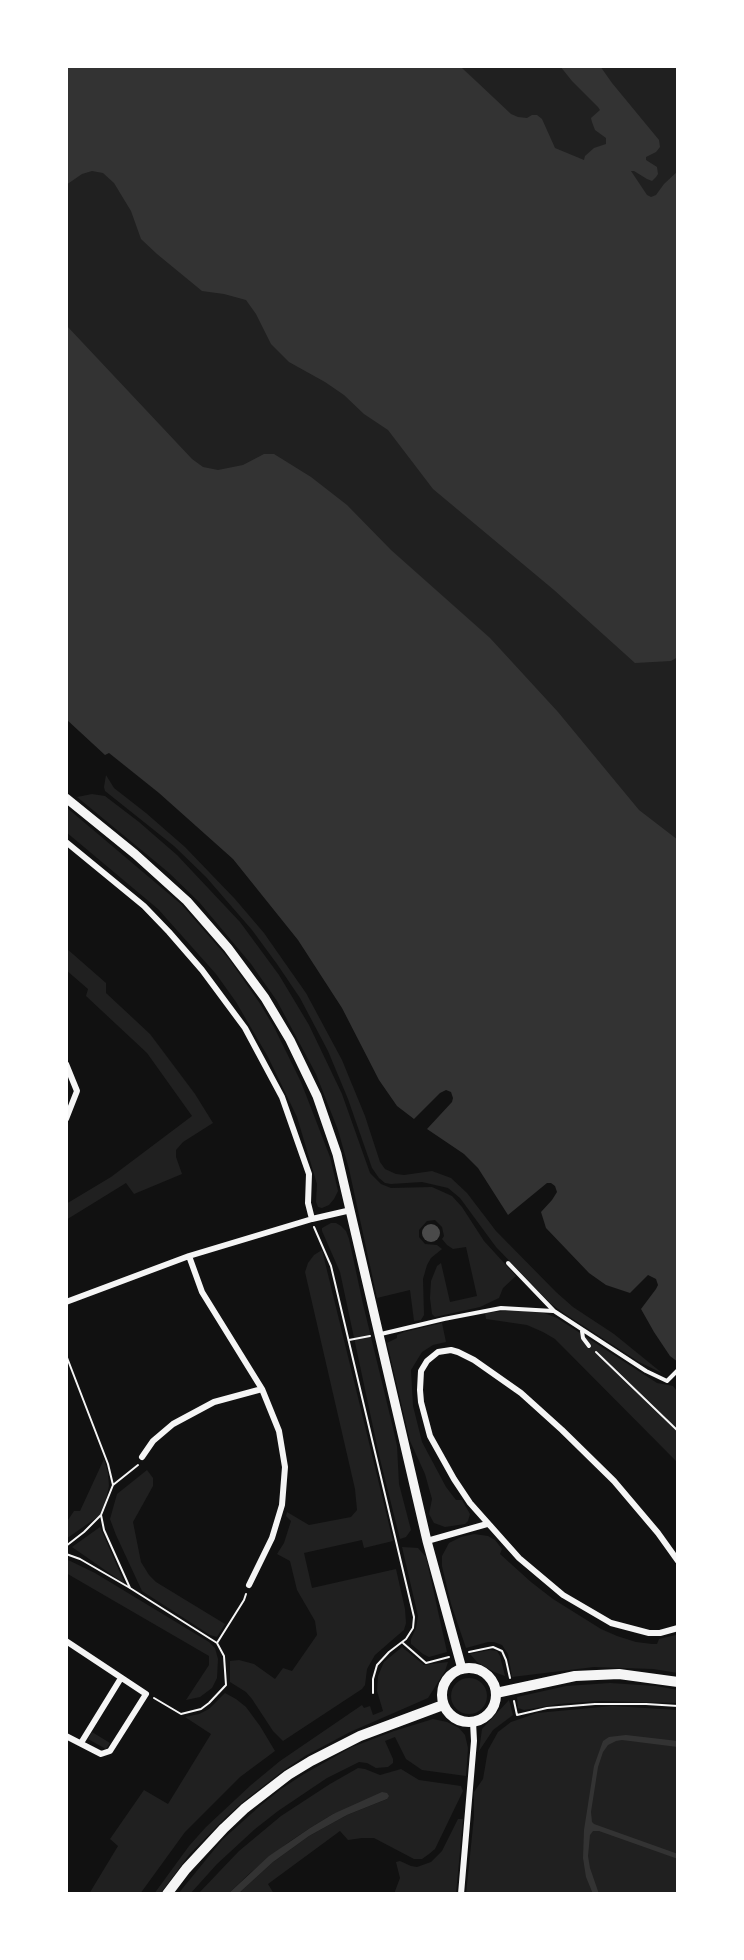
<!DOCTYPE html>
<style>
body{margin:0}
#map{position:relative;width:744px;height:1960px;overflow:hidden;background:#111;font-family:"Fira Sans",sans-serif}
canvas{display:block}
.frame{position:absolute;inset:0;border:68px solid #fff;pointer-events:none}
</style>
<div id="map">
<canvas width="744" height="1960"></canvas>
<div class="frame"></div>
</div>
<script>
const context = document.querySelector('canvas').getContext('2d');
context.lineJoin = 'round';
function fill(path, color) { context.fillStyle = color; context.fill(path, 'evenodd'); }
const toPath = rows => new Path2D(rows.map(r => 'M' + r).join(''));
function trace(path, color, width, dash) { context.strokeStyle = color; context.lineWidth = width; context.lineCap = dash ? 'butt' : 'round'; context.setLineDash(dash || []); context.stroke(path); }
fill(toPath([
 [66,66,492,98,460,66,678,66,678,906,188,474,66,332],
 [106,775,114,788,146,813,185,847,235,899,264,933,306,993,342,1060,365,1116,380,1162,385,1169,396,1174,404,1175,432,1171,451,1178,467,1193,496,1231,556,1292,573,1307,614,1334,662,1373,639,1362,565,1314,551,1304,496,1247,460,1198,448,1188,422,1182,391,1184,385,1183,379,1178,372,1168,348,1099,328,1051,300,998,277,964,252,930,206,877,174,846,105,791,104,787],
 [92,794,105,796,139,822,177,855,240,922,279,975,309,1025,342,1094,370,1173,381,1184,391,1188,432,1187,452,1196,462,1207,484,1241,516,1276,503,1288,499,1298,480,1307,435,1317,432,1314,430,1298,431,1281,437,1266,441,1263,450,1302,477,1296,466,1247,453,1249,447,1245,442,1239,444,1236,442,1227,435,1220,427,1221,419,1230,419,1237,425,1244,437,1245,442,1249,431,1258,427,1265,423,1279,424,1315,421,1320,414,1321,410,1290,377,1298,349,1169,338,1130,316,1074,277,1001,251,964,199,902,168,872,77,797],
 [66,807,182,905,229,959,259,1002,274,1027,301,1082,330,1157,338,1191,334,1199,329,1205,322,1208,318,1207,316,1202,317,1184,297,1117,268,1057,236,1002,216,974,158,909,66,832],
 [66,948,106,983,106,993,150,1034,195,1094,213,1123,183,1142,176,1150,176,1157,182,1174,134,1194,126,1183,66,1220,66,1204,111,1177,192,1116,147,1053,86,996,88,989,66,970],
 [331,1223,336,1223,341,1226,346,1231,349,1239,363,1304,393,1428,397,1446,399,1484,411,1530,406,1537,400,1539,379,1455,340,1272,322,1231,322,1228],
 [322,1250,393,1541,364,1548,362,1540,304,1553,312,1588,396,1569,405,1609,406,1623,404,1630,398,1635,375,1655,367,1669,365,1685,362,1689,283,1741,273,1731,252,1699,246,1692,230,1682,230,1661,239,1660,254,1664,275,1679,283,1668,292,1671,317,1635,315,1621,297,1590,290,1561,277,1554,284,1543,291,1521,286,1516,287,1512,309,1525,351,1517,357,1510,355,1489,305,1272,308,1263,314,1255],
 [514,1310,544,1313,557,1318,657,1383,673,1386,678,1392,678,1463,555,1339,543,1332,527,1325,486,1319,485,1313],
 [442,1323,446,1342,433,1345,422,1352,411,1370,413,1406,422,1442,446,1487,456,1500,462,1500,470,1514,468,1521,465,1524,445,1527,434,1523,429,1514,432,1499,425,1474,410,1441,387,1343,397,1338,397,1335,404,1332],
 [104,1459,108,1473,109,1486,103,1513,66,1539,66,1523,74,1511,80,1511],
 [147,1470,153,1478,153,1486,133,1522,141,1562,149,1575,156,1582,225,1624,217,1637,210,1635,142,1591,116,1535,110,1519,117,1494],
 [100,1527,125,1584,72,1547],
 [474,1534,488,1536,495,1540,502,1549,500,1554,531,1582,553,1599,601,1629,617,1636,636,1642,652,1644,657,1644,659,1639,676,1635,678,1638,678,1673,653,1669,594,1667,512,1677,508,1654,502,1645,494,1642,488,1642,466,1648,451,1604,442,1566,442,1556,449,1543,461,1537],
 [402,1547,418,1548,426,1557,447,1652,429,1657,423,1654,411,1644,411,1639,416,1628,418,1616],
 [66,1559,95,1573,209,1642,215,1648,218,1659,217,1678,212,1688,200,1697,186,1700,209,1665,209,1656,66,1573],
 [402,1647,424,1665,448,1662,445,1671,428,1698,350,1732,305,1756,284,1770,244,1801,225,1818,189,1855,160,1894,154,1894,189,1846,206,1827,251,1785,280,1761,362,1705,364,1708,370,1706,373,1715,383,1711,377,1691,378,1676,384,1662],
 [490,1650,497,1651,500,1656,505,1676,494,1672,477,1662,470,1654],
 '451 1696a18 18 0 1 1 36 0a18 18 0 1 1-36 0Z',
 [610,1683,656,1686,678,1690,678,1703,599,1701,559,1704,524,1710,518,1708,517,1697,566,1686],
 [225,1693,236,1699,246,1707,260,1726,275,1751,240,1777,185,1832,140,1894,89,1894,118,1846,110,1839,144,1790,168,1804,211,1734,185,1717,199,1714,209,1709],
 [509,1700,513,1715,493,1730,479,1751,482,1729],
 [612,1706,678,1710,678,1894,466,1894,474,1817,474,1792,483,1779,488,1750,498,1732,511,1722,537,1713],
 [433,1719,447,1722,459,1728,465,1735,468,1748,466,1776,422,1770,406,1759,395,1737,385,1741,393,1759,393,1763,388,1767,376,1768,367,1763,359,1762,327,1778,278,1811,255,1829,217,1864,190,1894,178,1894,222,1840,261,1805,281,1789,304,1774,352,1747,394,1731],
 [92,1732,110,1743,106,1749,88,1739],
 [358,1768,365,1769,380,1775,401,1769,419,1780,461,1786,463,1791,435,1849,429,1854,422,1859,414,1859,374,1838,362,1838,348,1840,340,1831,268,1884,274,1894,238,1894,273,1862,309,1836,347,1815,387,1799,333,1814,310,1828,289,1842,250,1873,228,1894,198,1894,239,1851,281,1816,330,1784],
 [458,1819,463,1819,456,1894,394,1894,400,1878,396,1862,400,1861,411,1866,417,1867,431,1862,442,1851]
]), '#202020');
fill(toPath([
 [66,66,460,66,511,114,518,117,527,118,532,115,537,115,542,119,555,148,584,160,585,156,594,148,606,144,606,138,595,130,592,122,591,118,600,110,598,107,572,81,560,66,600,66,612,83,659,140,660,147,656,152,646,157,646,160,657,167,658,174,656,177,652,181,647,179,634,171,631,171,647,195,651,197,656,195,664,184,678,171,678,657,671,661,635,663,554,590,433,489,388,430,364,414,344,395,325,382,289,362,271,344,256,314,246,300,224,294,202,291,157,254,141,239,131,211,114,183,103,173,92,171,82,174,66,185],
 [66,325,192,459,203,467,218,470,243,465,264,454,274,454,311,477,347,505,391,550,490,638,558,712,639,810,678,840,678,1362,670,1356,654,1332,641,1309,656,1289,658,1285,656,1279,648,1275,630,1293,606,1285,589,1273,546,1228,541,1212,552,1200,557,1192,555,1186,551,1183,547,1183,508,1215,478,1168,464,1154,427,1129,452,1102,453,1098,451,1092,446,1090,440,1093,414,1119,397,1106,379,1080,342,1008,298,940,233,859,159,793,109,753,105,755,66,719],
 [626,1735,678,1741,678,1747,622,1740,616,1741,608,1745,603,1752,598,1767,591,1812,592,1822,594,1824,678,1854,678,1859,599,1831,593,1831,590,1835,588,1856,590,1868,599,1894,593,1894,586,1877,583,1858,584,1830,594,1766,603,1741,609,1737],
 [382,1792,387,1793,389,1796,387,1799,347,1815,309,1836,273,1862,238,1894,228,1894,269,1856,310,1828,333,1814]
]), '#333');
fill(toPath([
 '422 1233a9 9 0 1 1 18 0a9 9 0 1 1-18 0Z'
]), '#4a4a4a');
trace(toPath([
 [314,1227,331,1266,414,1617,413,1628,406,1639,389,1652,377,1665,373,1679,373,1693],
 [349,1340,370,1336],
 [596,1352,678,1431],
 [66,1355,108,1464,113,1485,101,1515,104,1530,130,1588],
 [113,1485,138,1465],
 [66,1546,84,1532,101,1515],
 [66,1554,80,1559,130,1588,217,1643,224,1656,226,1685,209,1703,201,1709,181,1714,154,1698],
 [217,1643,244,1600,246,1594],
 [403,1643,426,1663,449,1657],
 [469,1652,493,1647,502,1651,506,1660,510,1678],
 [514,1701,517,1715,547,1708,595,1704,646,1704,678,1706]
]), '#f5f5f5', 2);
trace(toPath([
 [508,1263,554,1311,646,1371,667,1381,678,1370],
 [582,1331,583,1338,589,1346],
 [381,1334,444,1319,501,1308,553,1311]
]), '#f5f5f5', 4);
trace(toPath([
 [66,842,144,906,169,932,202,970,245,1028,282,1097,309,1174,308,1203,312,1219],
 [66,1064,77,1091,66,1119],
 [189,1256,202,1292,262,1389,279,1431,285,1467,282,1505,272,1538,249,1585],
 [66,1302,189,1256,312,1219,351,1210],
 [142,1457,153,1441,173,1424,214,1402,262,1389],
 [427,1541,487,1524],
 [678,1561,658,1533,614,1481,562,1430,521,1393,474,1360,458,1352,451,1350,438,1352,427,1361,421,1371,420,1390,421,1402,430,1436,454,1479,470,1503,519,1558,563,1595,611,1623,649,1633,660,1633,678,1628],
 [66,1641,146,1694,110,1751,101,1754,66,1736],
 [81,1743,121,1678],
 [461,1894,474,1741,473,1722]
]), '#f5f5f5', 6);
trace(toPath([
 [66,798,135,854,187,901,228,948,265,998,290,1040,317,1096,337,1154,427,1541,462,1669]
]), '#f5f5f5', 9);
trace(toPath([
 '442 1695a27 27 0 1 1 54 0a27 27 0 1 1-54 0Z',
 [496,1693,575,1676,619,1674,678,1682],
 [167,1894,186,1869,224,1828,244,1809,288,1775,311,1761,360,1736,443,1705]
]), '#f5f5f5', 10);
</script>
